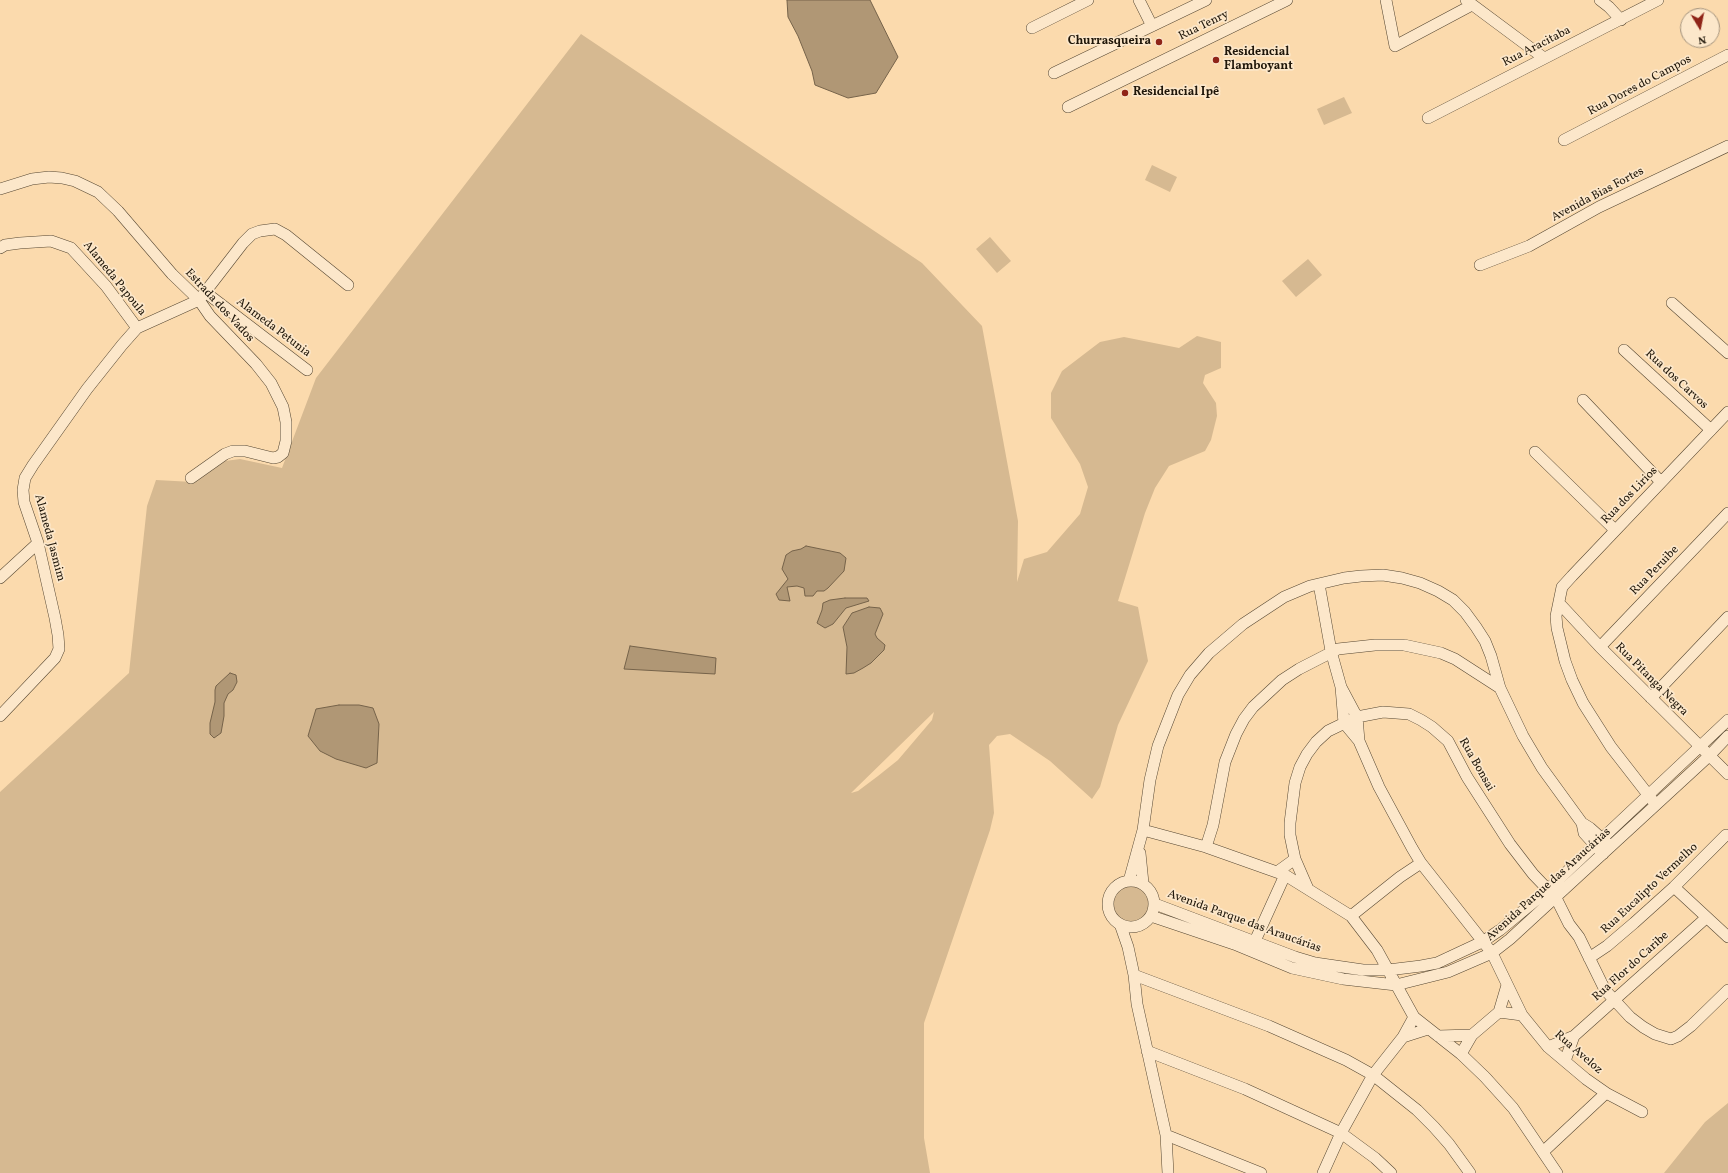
<!DOCTYPE html>
<meta charset="utf-8">
<style>
body{margin:0}
#map{position:relative;width:1728px;height:1173px;overflow:hidden;background:#fbdaad;font-family:Vollkorn,serif}
canvas{display:block}
.north{position:absolute;left:1680px;top:8px;width:40px;height:40px;box-sizing:border-box;background:#fce7ca;border:1px solid #a4937d;border-radius:50%;rotate:170deg;font-size:11px;font-weight:700;line-height:16px;text-align:center;color:#1f1609}
.north::after{content:'';display:block;margin:auto;width:14px;height:18px;background:#8f2418;clip-path:polygon(50% 0,100% 100%,50% 72%,0 100%)}
</style>
<div id="map">
<canvas width="1728" height="1173"></canvas>
<div class="north">N</div>
</div>
<script>
const context = document.querySelector('canvas').getContext('2d');
context.lineJoin = 'round';
function fill(path, color) { context.fillStyle = color; context.fill(path, 'evenodd'); }
const toPath = rows => new Path2D(rows.map(r => 'M' + r).join(''));
function trace(path, color, width, dash) { context.strokeStyle = color; context.lineWidth = width; context.lineCap = dash ? 'butt' : 'round'; context.setLineDash(dash || []); context.stroke(path); }
function drawText(font, color, halo, rows, align = 'center') {
  context.font = font + ' Vollkorn,serif'; context.lineWidth = 3.5; context.setLineDash([]); context.textBaseline = 'middle'; context.strokeStyle = halo; context.fillStyle = color; for (const [text, x, y, turn = 0] of rows) {
    context.save(); context.translate(x, y); context.rotate((+turn || 0) * Math.PI / 180); context.textAlign = isNaN(turn) ? turn : align; if (halo) context.strokeText(text, 0, 0); context.fillText(text, 0, 0); context.restore();
  }
}
fill(toPath([
 [581,34,922,263,982,326,1018,521,1017,582,1024,559,1047,552,1080,514,1088,487,1080,464,1051,418,1051,393,1062,371,1100,342,1124,337,1179,348,1197,336,1221,342,1221,368,1205,375,1203,383,1216,403,1217,416,1211,440,1205,451,1169,466,1155,488,1145,513,1118,601,1138,607,1148,661,1118,725,1100,787,1092,799,1050,761,1010,734,997,736,989,745,994,813,990,830,924,1023,924,1138,930,1173,0,1173,0,792,129,673,147,506,156,480,193,482,225,461,240,459,282,468,316,378],
 [934,712,932,720,898,760,878,776,858,791,851,793],
 [1344,97,1352,113,1324,125,1317,109],
 [1152,165,1177,177,1170,192,1145,180],
 [990,237,1011,261,997,273,976,249],
 [1308,259,1322,275,1296,297,1282,281],
 '1112 904a19 19 0 1 1 38 0a19 19 0 1 1-38 0Z',
 [1728,1103,1728,1173,1664,1173,1705,1122]
]), '#d6b991');
const water = toPath([
 [787,0,870,0,898,57,876,93,848,98,815,85,812,71,798,36,788,17,787,0],
 [806,546,840,553,846,558,844,571,828,588,824,591,817,591,813,596,805,596,804,588,797,586,787,587,790,601,779,600,776,594,788,579,782,569,786,555,792,551,801,549,806,546],
 [845,598,867,598,869,601,846,608,833,624,825,628,817,623,822,610,823,603,830,600,845,598],
 [869,607,880,608,883,614,875,634,877,638,885,645,884,650,871,663,863,668,854,673,846,674,847,647,843,627,852,613,869,607],
 [630,646,716,658,715,674,624,669,630,646],
 [230,673,236,675,237,682,233,690,228,694,224,703,224,716,221,733,214,738,210,734,210,723,215,702,215,690,216,686,230,673],
 [339,705,359,705,373,708,379,724,377,763,366,768,336,759,320,751,308,736,316,709,339,705]
]);
fill(water, '#b09775');
trace(water, '#76634a', 1);
const minor = toPath([
 [1139,0,1152,26],
 [1386,0,1395,46,1472,5],
 [1466,0,1544,58],
 [1600,0,1609,7,1621,20],
 [1032,28,1088,0],
 [1054,73,1206,0],
 [1068,107,1287,0],
 [1428,118,1658,0],
 [1564,140,1728,55],
 [0,189,32,179,49,177,62,178,75,181,98,192,118,211,172,274,199,300,210,316,256,364,271,383,283,407,286,422,286,441,283,453,278,457,273,458,245,451,233,451,225,454,191,478],
 [0,248,5,245,20,243,51,241,71,248,106,286,137,328],
 [1480,265,1529,246,1599,207,1728,146],
 [205,292,307,370],
 [1672,303,1728,353],
 [1624,350,1711,430],
 [1583,400,1661,482],
 [1535,452,1615,530],
 [0,578,38,543],
 [1319,584,1331,651,1341,687,1357,717,1359,741],
 [1559,603,1600,647,1728,774],
 [1600,647,1728,513],
 [1341,687,1344,723,1359,741,1379,787,1412,848,1421,863,1492,953,1522,1015,1548,1047,1586,1079,1606,1093,1642,1112],
 [1651,698,1728,617],
 [0,716,55,658,59,649,58,635,55,618,38,543,24,502,23,490,25,478,33,465,87,389,122,345,137,328,199,300,243,243,252,234,260,231,275,229,286,235,348,285],
 [1653,801,1611,747,1583,703,1572,680,1565,661,1557,628,1556,616,1562,587,1572,576,1728,412],
 [1582,823,1590,828,1608,844],
 [1143,830,1206,847,1285,875,1351,916,1377,950,1414,1017,1461,1054,1485,1077,1513,1108,1557,1173],
 [1206,847,1213,825,1225,762,1236,734,1244,719,1253,707,1282,680,1299,669,1338,649,1375,645,1404,645,1441,653,1455,659,1500,688],
 [1140,853,1143,883],
 [1277,872,1295,859],
 '1108 904a23 23 0 1 1 46 0a23 23 0 1 1-46 0Z',
 [1129,881,1143,830,1150,780,1158,746,1178,695,1190,675,1209,653,1243,624,1284,597,1310,586,1344,578,1361,576,1383,575,1402,578,1420,583,1438,591,1453,600,1465,612,1476,627,1485,641,1491,656,1500,688,1523,736,1542,768,1582,823,1584,833,1603,854],
 [1674,887,1728,937],
 [1308,889,1295,859,1290,835,1290,823,1295,783,1300,767,1307,754,1316,742,1328,731,1357,717,1383,712,1409,714,1421,720,1432,727,1448,741,1467,777,1510,844,1533,874,1556,898,1569,924,1579,937,1605,990,1630,1017,1643,1027,1655,1034,1671,1039,1678,1036,1691,1026,1728,990],
 [1155,904,1295,957,1315,963,1363,970,1388,970,1421,966,1437,963,1482,942,1500,930,1541,896,1728,720],
 [1151,916,1234,944,1292,968,1343,979,1396,985,1448,972,1492,953,1510,939,1709,756,1728,736],
 [1351,916,1400,877,1421,863],
 [1120,924,1128,947,1134,975,1137,1004,1166,1135,1168,1173],
 [1255,941,1285,875],
 [1589,958,1607,946,1634,923,1674,887,1726,835],
 [1134,975,1269,1026,1346,1060,1373,1075,1417,1110,1434,1127,1449,1144,1470,1173],
 [1499,1012,1522,1015],
 [1438,1036,1472,1035],
 [1403,1037,1428,1029],
 [1548,1047,1574,1036,1706,918],
 [1147,1051,1245,1089,1341,1133,1375,1158,1391,1173],
 [1461,1054,1472,1035,1499,1012,1507,985],
 [1565,1061,1574,1036],
 [1166,1135,1261,1173],
 [1544,1151,1606,1093],
 [1323,1173,1341,1133,1373,1075,1403,1037,1414,1017]
]);
trace(minor, '#564732', 12);
trace(minor, '#fce7ca', 11);
for (const [x, y, r, color] of [
 [1159,42,4,"#8f2418"],
 [1216,60,4,"#8f2418"],
 [1125,93,4,"#8f2418"]
]) { const dot = new Path2D(); dot.arc(x, y, r, 0, 2 * Math.PI); context.fillStyle = color; context.fill(dot); trace(dot, '#fce7ca', 1.5); }
drawText('12px', '#1f1609', '#fce7ca', [
 ["Rua Tenry",1204,26,-26],
 ["Rua Aracitaba",1537,47,-27],
 ["Rua Dores do Campos",1640,86,-28],
 ["Avenida Bias Fortes",1598,195,-28],
 ["Alameda Papoula",114,279,51],
 ["Estrada dos Vados",219,306,47],
 ["Alameda Petunia",273,328,37],
 ["Rua dos Carvos",1676,380,43],
 ["Rua dos Lirios",1630,496,-46],
 ["Alameda Jasmim",49,538,75],
 ["Rua Peruibe",1655,571,-46],
 ["Rua Pitanga Negra",1651,680,45],
 ["Rua Bonsai",1476,765,60],
 ["Avenida Parque das Araucárias",1549,885,-42],
 ["Rua Eucalipto Vermelho",1650,889,-43],
 ["Avenida Parque das Araucárias",1244,922,20],
 ["Rua Flor do Caribe",1631,967,-42],
 ["Rua Aveloz",1578,1053,41]
]);
drawText('bold 12px', '#1f1609', '#fce7ca', [
 ["Churrasqueira",1151,42,"right"],
 ["Residencial",1224,53],
 ["Flamboyant",1224,67],
 ["Residencial Ipê",1133,93]
], 'left');
</script>
